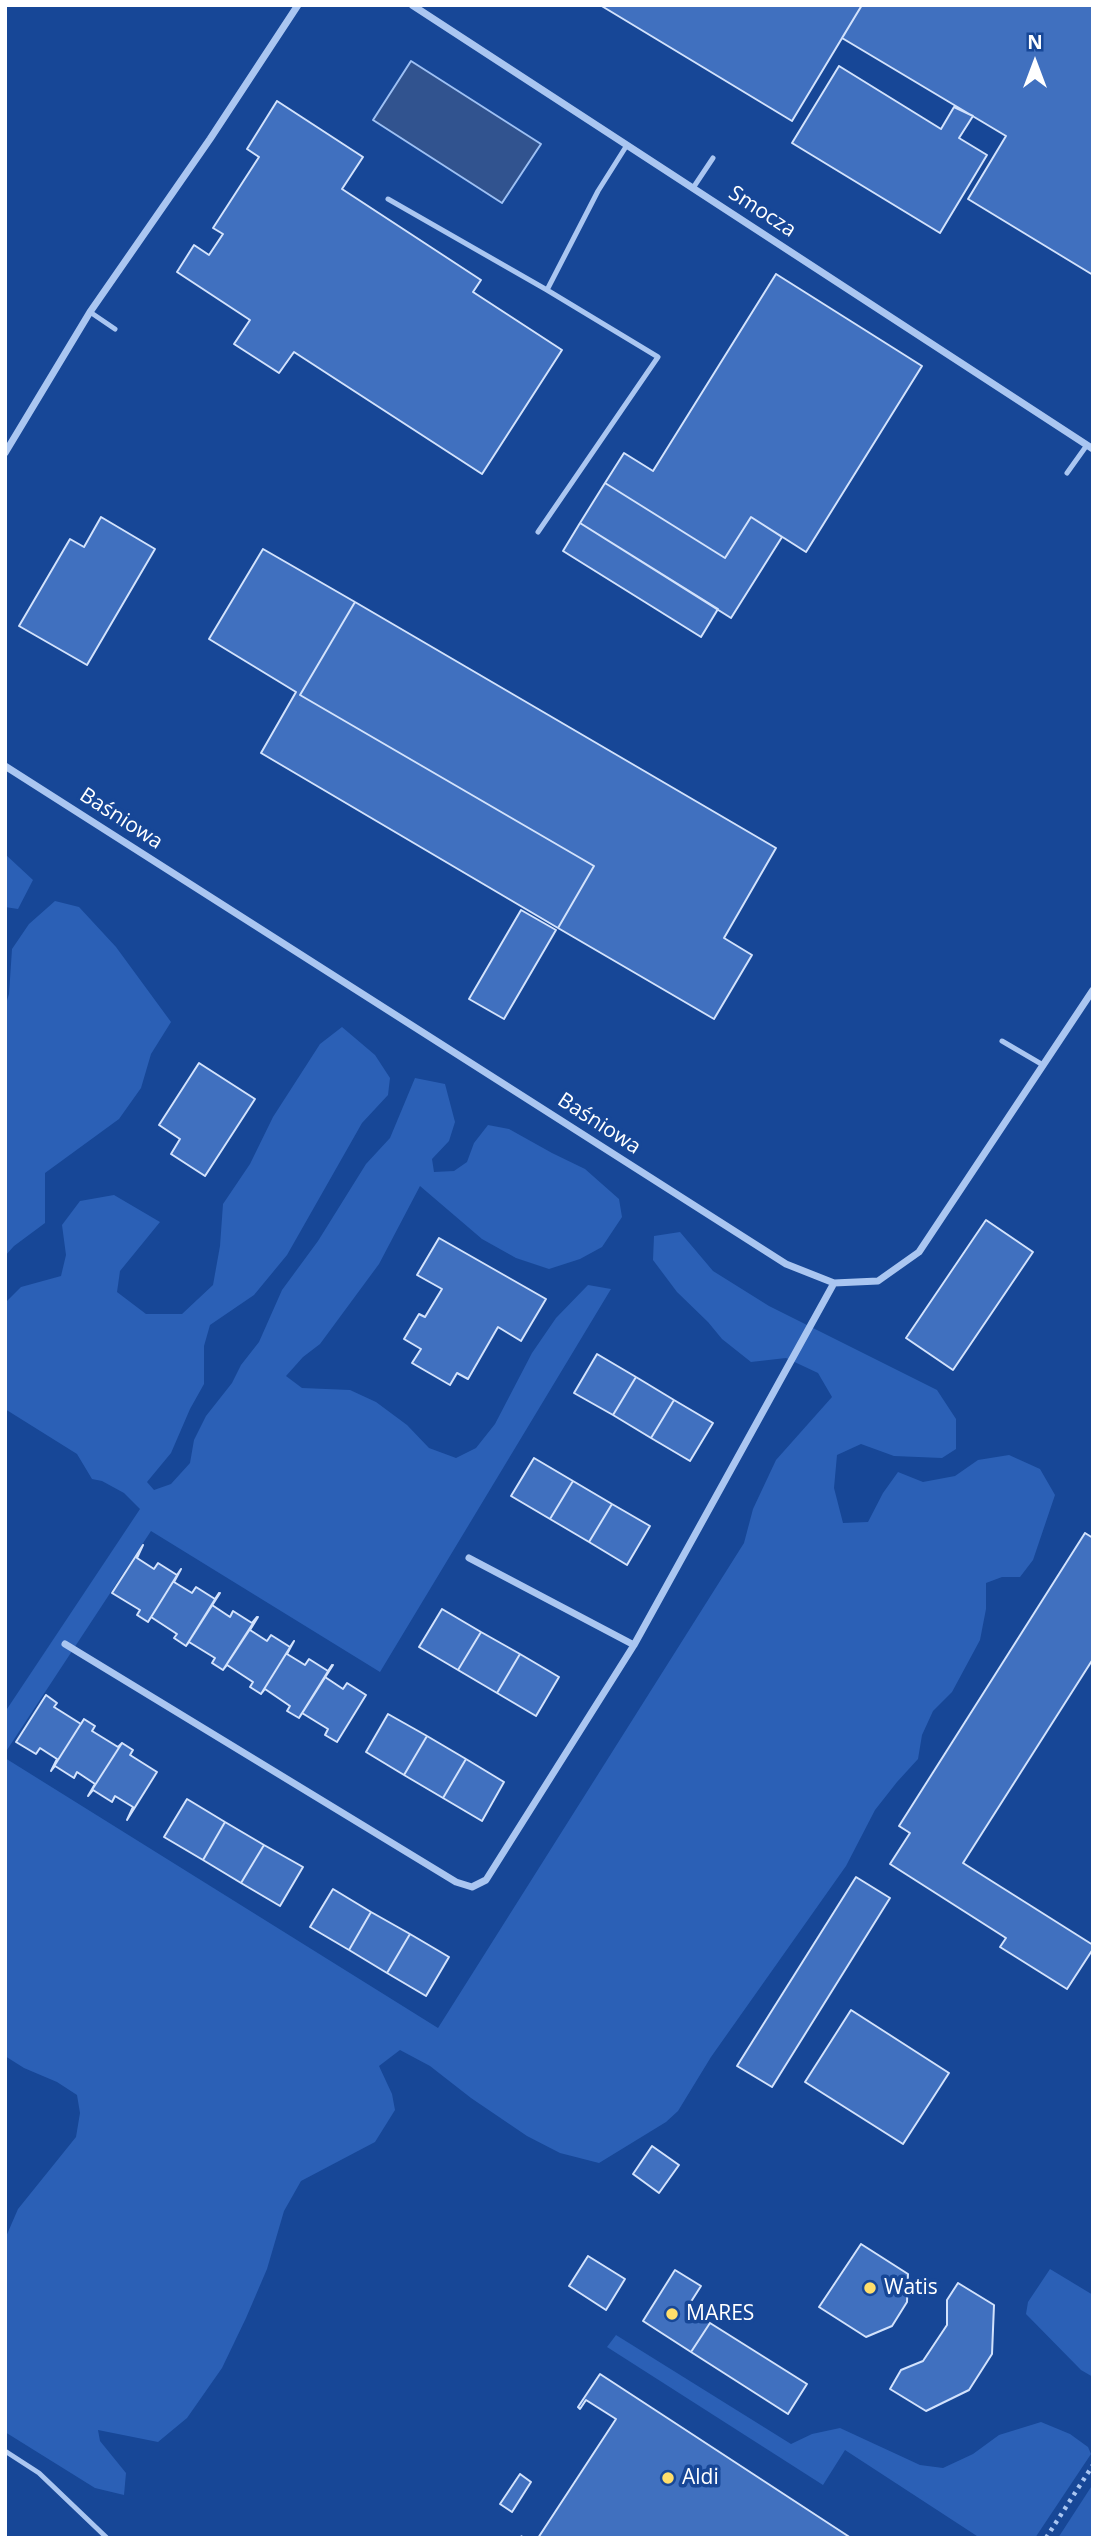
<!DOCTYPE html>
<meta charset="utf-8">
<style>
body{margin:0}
#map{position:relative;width:1098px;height:2543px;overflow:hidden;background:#174797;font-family:"Open Sans",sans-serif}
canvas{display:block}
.frame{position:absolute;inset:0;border:7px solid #fff;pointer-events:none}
.north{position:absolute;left:1000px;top:28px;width:70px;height:70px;-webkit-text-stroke:5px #174797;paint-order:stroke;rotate:0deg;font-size:19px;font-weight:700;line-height:28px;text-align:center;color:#fff}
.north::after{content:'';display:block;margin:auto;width:24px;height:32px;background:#fff;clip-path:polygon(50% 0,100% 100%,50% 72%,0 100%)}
</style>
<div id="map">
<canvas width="1098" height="2543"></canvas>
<div class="frame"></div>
<div class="north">N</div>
</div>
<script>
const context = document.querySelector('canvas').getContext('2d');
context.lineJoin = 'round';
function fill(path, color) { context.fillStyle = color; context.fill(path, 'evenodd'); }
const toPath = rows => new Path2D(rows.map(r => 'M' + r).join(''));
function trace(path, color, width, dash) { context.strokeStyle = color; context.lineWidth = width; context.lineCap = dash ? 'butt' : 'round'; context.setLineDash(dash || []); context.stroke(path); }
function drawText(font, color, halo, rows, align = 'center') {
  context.font = font + ' "Open Sans",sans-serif'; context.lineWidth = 7; context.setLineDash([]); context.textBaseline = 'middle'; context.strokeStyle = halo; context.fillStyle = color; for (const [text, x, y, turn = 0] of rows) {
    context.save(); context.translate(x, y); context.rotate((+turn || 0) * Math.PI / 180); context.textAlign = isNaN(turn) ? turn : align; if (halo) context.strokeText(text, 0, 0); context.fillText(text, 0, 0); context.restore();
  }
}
fill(toPath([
 [5,854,33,880,18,909,5,907],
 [55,901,79,907,116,947,171,1022,151,1054,141,1088,119,1119,45,1173,45,1223,14,1246,5,1256,5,1007,9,994,12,949,29,924],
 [342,1027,375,1055,390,1078,388,1095,362,1123,287,1255,254,1295,210,1325,204,1346,204,1384,190,1409,171,1453,147,1482,154,1490,171,1484,190,1463,194,1440,206,1416,232,1383,241,1365,259,1342,282,1290,318,1241,366,1164,390,1138,415,1078,445,1084,455,1122,449,1141,432,1159,434,1172,454,1171,467,1162,474,1143,488,1125,509,1129,552,1153,585,1169,619,1199,622,1217,602,1247,580,1259,549,1269,516,1258,482,1239,420,1186,379,1264,320,1344,303,1357,286,1376,302,1388,350,1390,376,1402,407,1425,429,1448,456,1458,476,1448,495,1424,532,1353,556,1318,588,1285,611,1289,380,1672,151,1531,5,1753,5,1712,140,1509,124,1493,102,1481,92,1479,77,1454,5,1409,5,1303,21,1287,61,1276,66,1255,62,1225,80,1201,114,1195,160,1222,120,1271,117,1292,146,1314,182,1314,213,1285,220,1246,223,1204,250,1164,273,1117,320,1044],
 [680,1232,713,1271,769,1306,937,1390,956,1419,956,1449,942,1458,894,1456,861,1444,837,1455,834,1488,843,1523,868,1522,883,1493,898,1472,923,1482,955,1476,978,1460,1009,1455,1040,1469,1055,1495,1033,1560,1020,1577,1002,1577,986,1583,986,1609,980,1640,952,1692,933,1711,922,1735,918,1759,897,1782,875,1810,846,1866,711,2057,678,2111,666,2122,599,2163,560,2153,527,2136,471,2098,430,2066,400,2050,379,2066,392,2094,395,2110,375,2142,301,2181,284,2211,267,2269,246,2318,222,2368,187,2418,158,2442,98,2430,100,2441,126,2473,124,2495,95,2488,5,2432,5,2239,18,2209,76,2137,80,2113,77,2095,57,2082,24,2068,5,2056,5,1758,438,2028,744,1543,753,1509,776,1460,832,1397,818,1373,786,1358,751,1362,722,1339,708,1322,677,1292,653,1260,654,1236],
 [1050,2269,1093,2295,1093,2377,1081,2370,1026,2314,1028,2302],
 [616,2335,791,2444,812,2434,840,2428,920,2465,943,2468,973,2454,999,2435,1041,2422,1070,2434,1088,2447,1091,2454,1035,2538,980,2538,845,2450,823,2485,607,2347],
 [1093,2484,1093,2538,1058,2538]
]), '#2b60b6');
const water = toPath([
 [411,61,541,144,502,203,373,120,411,61]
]);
fill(water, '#31538f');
trace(water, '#9dc0f4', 2);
const building = toPath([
 [600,5,862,5,792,121,600,5],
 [862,5,1093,5,1093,275,968,199,1006,136,842,38,862,5],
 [839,66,941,129,954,107,973,116,959,138,987,155,940,233,792,143,839,66],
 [277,101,363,157,342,189,481,280,473,292,562,350,482,474,294,352,279,373,234,344,250,320,177,272,194,245,209,255,223,234,213,228,259,157,247,149,277,101],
 [776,274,922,366,806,552,751,517,725,558,605,483,624,453,653,471,776,274],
 [605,483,725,558,751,517,782,537,731,618,580,523,605,483],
 [101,517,155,549,87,665,19,626,70,539,84,547,101,517],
 [580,523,718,609,701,637,563,551,580,523],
 [263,549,355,602,300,695,594,866,558,928,261,753,296,692,209,639,263,549],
 [355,602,776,848,724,938,752,955,714,1019,558,928,594,866,300,695,355,602],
 [521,910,556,930,504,1019,469,999,521,910],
 [199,1063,255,1099,205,1176,171,1154,180,1139,159,1125,199,1063],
 [986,1220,1033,1252,953,1370,906,1338,986,1220],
 [439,1238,546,1299,521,1341,498,1327,468,1379,457,1373,450,1385,412,1363,421,1349,404,1339,419,1314,425,1317,442,1289,417,1275,439,1238],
 [597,1354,636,1377,613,1415,574,1393,597,1354],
 [636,1377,674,1400,651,1438,613,1415,636,1377],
 [674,1400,713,1423,690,1461,651,1438,674,1400],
 [534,1458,573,1481,550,1519,511,1496,534,1458],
 [573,1481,612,1504,589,1542,550,1519,573,1481],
 [612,1504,650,1526,627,1565,589,1542,612,1504],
 [1085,1533,1093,1538,1093,1659,963,1863,1093,1945,1093,1949,1067,1989,1000,1947,1006,1938,890,1864,910,1833,899,1826,1085,1533],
 [143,1545,137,1558,154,1569,158,1563,177,1575,181,1569,148,1622,137,1615,140,1610,112,1593,143,1545],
 [181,1569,174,1582,192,1593,196,1587,215,1599,219,1593,186,1646,174,1638,177,1634,151,1617,148,1622,181,1569],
 [220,1593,212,1605,230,1617,233,1611,252,1623,257,1617,223,1670,212,1663,215,1658,189,1642,186,1646,220,1593],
 [442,1609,481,1632,458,1670,419,1647,442,1609],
 [258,1617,250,1630,267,1641,271,1635,290,1647,294,1641,261,1694,250,1687,253,1682,227,1665,223,1670,258,1617],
 [481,1632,520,1654,497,1693,458,1670,481,1632],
 [294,1641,287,1654,305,1665,309,1659,328,1671,332,1665,299,1718,287,1711,290,1706,265,1689,261,1694,294,1641],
 [520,1654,559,1677,536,1716,497,1693,520,1654],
 [333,1665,325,1677,343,1689,347,1683,366,1695,337,1742,325,1735,328,1729,302,1713,299,1718,333,1665],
 [46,1695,57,1703,54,1707,81,1724,84,1719,51,1771,57,1759,40,1748,36,1754,16,1742,46,1695],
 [388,1714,427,1736,404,1775,366,1752,388,1714],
 [84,1719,95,1726,92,1731,118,1747,122,1743,88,1796,95,1784,77,1772,74,1778,55,1766,51,1771,84,1719],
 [427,1736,466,1759,443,1798,404,1775,427,1736],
 [122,1743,133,1750,130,1755,157,1772,127,1820,133,1807,115,1796,112,1802,93,1790,88,1796,122,1743],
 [466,1759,504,1782,482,1821,443,1798,466,1759],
 [187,1799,225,1822,203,1860,164,1837,187,1799],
 [225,1822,264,1845,241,1883,203,1860,225,1822],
 [264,1845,303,1867,280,1906,241,1883,264,1845],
 [856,1877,890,1898,772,2087,737,2066,856,1877],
 [333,1889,371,1912,349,1950,310,1927,333,1889],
 [371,1912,410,1934,387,1973,349,1950,371,1912],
 [410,1934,449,1957,426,1996,387,1973,410,1934],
 [851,2010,949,2073,903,2144,805,2082,851,2010],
 [652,2146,679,2165,659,2193,633,2174,652,2146],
 [861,2244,908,2274,907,2302,892,2326,866,2337,819,2307,861,2244],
 [588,2256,625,2279,606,2310,569,2286,588,2256],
 [675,2270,701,2286,687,2308,710,2323,691,2352,643,2321,675,2270],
 [958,2283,994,2305,992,2354,969,2390,926,2411,890,2389,901,2370,923,2361,947,2325,947,2300,958,2283],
 [710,2323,807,2384,788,2414,691,2352,710,2323],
 [600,2374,851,2538,538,2538,616,2419,586,2400,580,2409,578,2407,600,2374],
 [520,2474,531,2482,512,2512,500,2504,520,2474]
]);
fill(building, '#4070bf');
trace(building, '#d2e2fc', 2);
trace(toPath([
 [520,2537,522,2538],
 [1046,2538,1093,2465]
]), '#aac6f1', 4.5, [3.5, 5]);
trace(toPath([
 [693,188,713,158],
 [388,199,547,290,598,191,627,145],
 [90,312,115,329],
 [1067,473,1087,445],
 [538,532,658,357,547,290],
 [1002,1041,1043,1065],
 [5,2451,39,2473,107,2538]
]), '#aac6f1', 5);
trace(toPath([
 [412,5,1093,449],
 [5,453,90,312,210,139,298,5],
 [5,766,786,1264,834,1283,878,1281,919,1252,1093,990],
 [469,1558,634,1645],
 [65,1644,456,1882,472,1887,486,1880,634,1645,834,1283]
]), '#aac6f1', 7);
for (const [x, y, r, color] of [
 [870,2288,7,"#ffde6b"],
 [672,2314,7,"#ffde6b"],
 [668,2478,7,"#ffde6b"]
]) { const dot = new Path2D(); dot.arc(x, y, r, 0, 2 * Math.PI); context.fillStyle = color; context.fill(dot); trace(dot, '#174797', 2.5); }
drawText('21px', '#fff', '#174797', [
 ["Smocza",762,212,33],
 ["Baśniowa",121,819,33],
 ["Baśniowa",599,1124,33]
]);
drawText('21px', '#fff', '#174797', [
 ["Watis",884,2288],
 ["MARES",686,2314],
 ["Aldi",682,2478]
], 'left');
</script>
